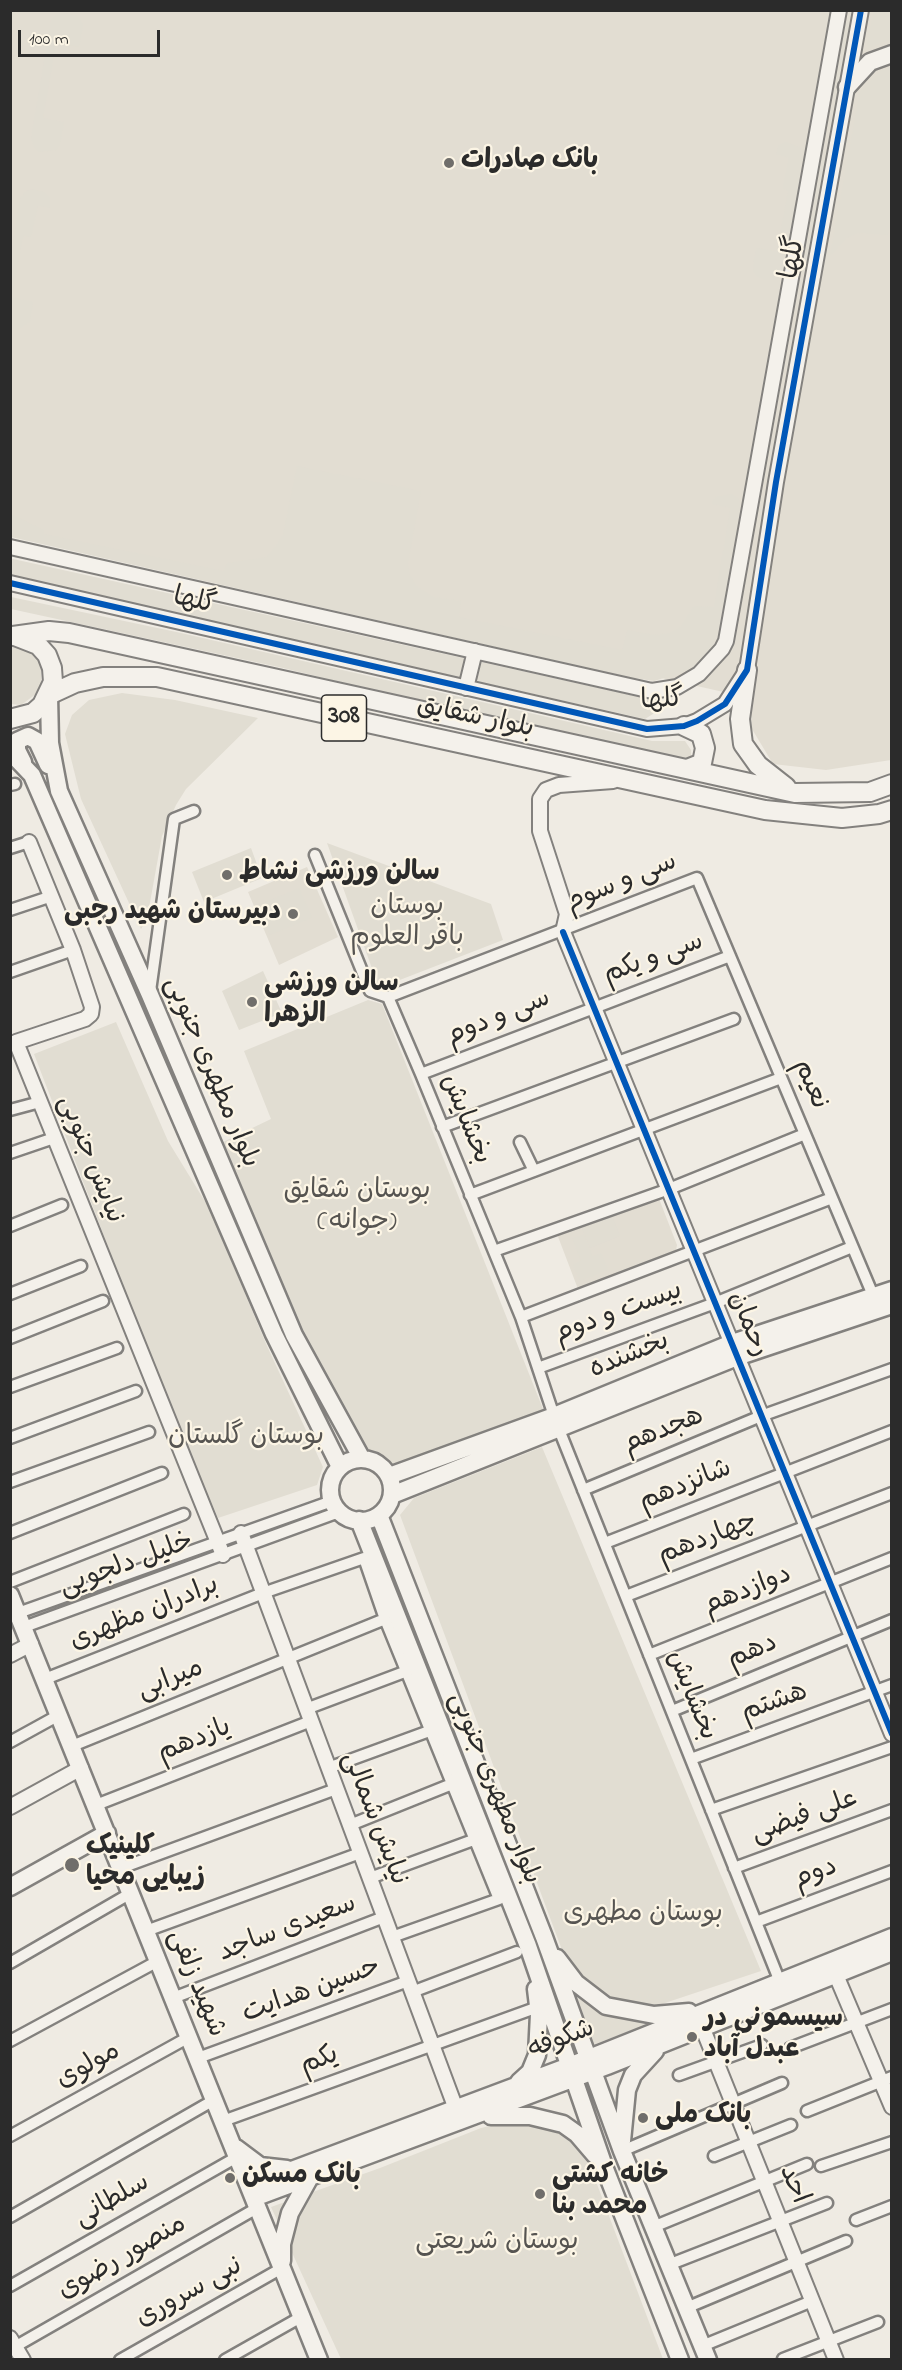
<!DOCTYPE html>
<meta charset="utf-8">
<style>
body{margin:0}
#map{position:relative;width:902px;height:2370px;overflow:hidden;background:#efebe3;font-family:"Indie Flower",sans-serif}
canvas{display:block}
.frame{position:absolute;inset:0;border:12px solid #2b2b2b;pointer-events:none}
.scale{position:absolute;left:18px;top:30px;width:142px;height:27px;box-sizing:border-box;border:3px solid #2b2b2b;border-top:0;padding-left:8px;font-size:18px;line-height:21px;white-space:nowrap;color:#2b2b2b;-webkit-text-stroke:4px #fcf5e5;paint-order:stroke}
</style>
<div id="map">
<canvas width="902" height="2370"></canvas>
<div class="frame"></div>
<div class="scale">100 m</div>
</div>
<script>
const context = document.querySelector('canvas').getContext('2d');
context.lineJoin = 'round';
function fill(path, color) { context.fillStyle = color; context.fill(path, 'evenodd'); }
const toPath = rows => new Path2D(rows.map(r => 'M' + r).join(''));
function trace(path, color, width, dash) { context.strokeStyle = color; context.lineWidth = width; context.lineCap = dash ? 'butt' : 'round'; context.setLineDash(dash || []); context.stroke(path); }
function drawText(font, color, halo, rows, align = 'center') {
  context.font = font + ' "Indie Flower","Playpen Sans Arabic",sans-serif'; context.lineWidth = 4.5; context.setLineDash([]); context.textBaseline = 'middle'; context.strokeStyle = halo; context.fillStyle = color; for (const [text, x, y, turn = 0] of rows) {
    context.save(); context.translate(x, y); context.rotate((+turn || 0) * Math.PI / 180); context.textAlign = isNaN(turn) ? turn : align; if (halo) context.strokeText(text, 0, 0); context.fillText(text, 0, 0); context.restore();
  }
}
fill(toPath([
 [891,10,891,760,826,770,773,764,752,729,750,698,11,531,11,11],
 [307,867,338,937,279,965,248,892],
 [658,1196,677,1245,676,1250,578,1289,557,1234]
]), '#e2ddd2');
fill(toPath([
 [846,11,856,11,838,100,835,100,831,95],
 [874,11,891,11,891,39,869,48,867,46],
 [67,13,77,16,83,25,79,47,56,43,43,118,64,122,60,144,56,150,40,152,34,147,31,138,51,20,58,14],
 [891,67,892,216,888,235,859,233,846,238,830,256,860,91,881,70],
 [786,142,800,147,802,162,784,270,781,276,775,280,765,280,757,276,753,270,754,259,757,248,777,251,788,191,783,188,789,158,776,154,778,146],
 [826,157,828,159,806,277,802,273,822,160],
 [33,189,43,192,50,198,50,208,38,206,31,237,23,236,12,297,33,302,30,322,17,330,11,329,11,256,20,199,26,191],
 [297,466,421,491,408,563,410,575,416,586,433,597,461,601,459,617,622,650,627,630,655,635,669,633,681,627,694,606,714,607,730,508,712,504,715,497,731,494,737,497,741,504,721,621,713,645,700,663,687,671,654,681,627,677,11,537,11,514,44,530,44,534,224,571,227,563,267,557,276,546,283,535],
 [13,559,649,699,655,703,656,712,645,719,13,578,11,576,10,560],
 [11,597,181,633,652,741,685,741,691,750,691,761,594,744,283,668,11,609],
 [11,646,19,646,35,654,41,667,41,683,36,694,21,705,11,704],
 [122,693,175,700,258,718,186,789,176,805,162,836,147,919,141,929,81,799,65,734,72,715,89,700],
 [327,843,491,904,503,940,379,988],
 [251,848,262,878,204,902,192,872],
 [299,888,312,918,270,935,258,905],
 [263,971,282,1013,239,1030,222,991],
 [368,1000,382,1004,545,1414,409,1463,394,1465,371,1455,319,1365,299,1328,221,1143,271,1119,244,1051],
 [116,1022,168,1141,209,1208,267,1346,323,1467,317,1485,218,1518,170,1408,34,1054],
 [612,1216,620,1236,590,1248,582,1228],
 [584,1234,592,1256,601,1253,608,1270,580,1281,573,1265,581,1261,572,1238],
 [542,1447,761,1971,659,2005,641,2007,607,1999,568,1966,400,1515,414,1498],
 [568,1987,596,2008,656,2021,593,2045],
 [511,2121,524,2121,560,2129,576,2145,589,2163,663,2359,341,2359,271,2207,380,2168,481,2128]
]), '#e1ddd2');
const minor = toPath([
 [10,785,15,784],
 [10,848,29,842],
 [315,855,370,991,388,997,421,1074,521,1317,554,1416],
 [10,910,52,896],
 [10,972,73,950],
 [150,991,174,819,194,811],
 [388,997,697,878,875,1300],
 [421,1074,730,956],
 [10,1110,40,1102],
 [442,1127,734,1019],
 [520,1142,534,1171],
 [10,1153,54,1138],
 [470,1195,781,1078],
 [10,1226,62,1205],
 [494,1251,669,1189,805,1134],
 [10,1294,81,1266],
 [521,1317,832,1198],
 [10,1338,103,1301],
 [538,1368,715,1303,852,1247],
 [10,1387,117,1348],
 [558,1427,780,1982],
 [10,1438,136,1391],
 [10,1482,149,1432],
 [583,1490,761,1416,892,1369],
 [10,1533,162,1473],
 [605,1543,892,1431],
 [10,1582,184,1514],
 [626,1596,892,1493],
 [18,1613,332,1501],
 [24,1627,339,1512],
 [649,1655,892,1558],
 [45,1679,263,1593,364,1558,385,1619,499,1899,392,1937],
 [306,1709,407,1671],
 [672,1711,892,1620],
 [10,1742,59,1715],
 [72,1746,385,1619],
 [691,1759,892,1685],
 [328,1768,432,1730],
 [96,1805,311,1721],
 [711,1810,892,1747],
 [350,1825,452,1784],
 [121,1868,336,1789],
 [734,1868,892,1810],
 [370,1878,476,1839],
 [756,1922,892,1871],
 [146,1931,360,1853],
 [10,1963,131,1893],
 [412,1992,517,1952],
 [173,1998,384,1917],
 [10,2041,158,1961],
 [790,2048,892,2009],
 [198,2058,408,1981],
 [679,2075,762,2045],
 [807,2111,892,2077],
 [223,2121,538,2007],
 [10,2136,189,2037],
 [622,2151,782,2083],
 [714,2156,791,2125],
 [821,2166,892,2142],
 [10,2217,214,2100],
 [856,2220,892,2206],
 [653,2227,807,2164],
 [668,2265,827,2203],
 [10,2286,237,2157],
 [686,2308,846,2241],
 [702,2346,812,2301],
 [11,2349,257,2208],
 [783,2359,878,2322],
 [120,2360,282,2268],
 [225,2360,301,2317]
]);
const tertiary = toPath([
 [10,547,652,691,677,687,699,674,722,649,726,641,839,10],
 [10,583,647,729,684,726,697,721,725,704,747,670,776,482,861,10],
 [466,688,475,651],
 [613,781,559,785,546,790,540,799,540,831,567,914,563,932,892,1734],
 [29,842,73,950,92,1007,91,1014,85,1019,16,1042,223,1555],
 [241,1533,456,2109],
 [10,1655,31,1644],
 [10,1807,81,1768],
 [836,1975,892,2107],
 [703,2029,836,2360],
 [10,2338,23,2360]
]);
const secondary = toPath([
 [847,87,870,62,892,54],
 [49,695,50,743,59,791,150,995,294,1335,362,1459],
 [10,752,32,775,274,1334,340,1467],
 [23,762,17,750,17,741,28,736,37,741,48,765],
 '330 1490a31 31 0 1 1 62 0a31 31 0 1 1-62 0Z',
 [389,1476,554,1416,732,1343,892,1290],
 [392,1495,737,1357,892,1305],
 [379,1515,544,1937,622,2151,708,2360],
 [359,1520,528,1946,605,2169,680,2360],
 [10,1595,319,2360],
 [10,1887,107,1833],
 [557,1958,576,1983,606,2006,654,2015,689,2012],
 [519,2082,530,2072,537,2055,539,2014,536,1989],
 [491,2116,530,2116,563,2124,577,2134,595,2155],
 [622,2141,627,2090,633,2075,655,2051],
 [236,2148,260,2166,287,2169],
 [249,2186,569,2066,892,1937],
 [254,2198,607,2066,892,1952],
 [282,2261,282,2244,290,2213,310,2177]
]);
const primary = toPath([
 [13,636,49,631,69,633,795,793,870,792,892,784],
 [747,670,740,719,743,744,758,765,786,787],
 [49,695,75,683,103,677,157,677,765,810,842,818,879,814,892,810],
 [10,719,33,713,42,705,53,682,52,668,47,655,38,645,15,636],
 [684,726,701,734,705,748,702,763,687,769]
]);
trace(minor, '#83817e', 15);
trace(tertiary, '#83817e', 18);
trace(secondary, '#83817e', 21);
trace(primary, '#83817e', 22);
trace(minor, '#f4f1eb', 10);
trace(tertiary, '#f4f1eb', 14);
trace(secondary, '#f4f1eb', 16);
trace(primary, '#f4f1eb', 18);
trace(toPath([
 [10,583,647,729,684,726,697,721,725,704,747,670,776,482,861,10],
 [563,932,892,1734]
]), '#0057b8', 6);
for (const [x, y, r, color] of [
 [449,163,6,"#706e6b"],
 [227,875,6,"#706e6b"],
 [293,914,6,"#706e6b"],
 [252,1002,6,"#706e6b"],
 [72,1865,8,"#706e6b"],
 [692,2037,6,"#706e6b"],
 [643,2118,6,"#706e6b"],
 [230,2178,6,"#706e6b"],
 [540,2194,6,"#706e6b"]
]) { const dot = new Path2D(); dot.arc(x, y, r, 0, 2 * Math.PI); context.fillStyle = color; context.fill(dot); trace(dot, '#fcf5e5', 2); }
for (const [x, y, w] of [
 [344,718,45]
]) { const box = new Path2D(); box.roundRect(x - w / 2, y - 23, w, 46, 4.5); context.fillStyle = '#fcf5e5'; context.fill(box); trace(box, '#2b2b2b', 1.5); }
drawText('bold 26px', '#2b2b2b', null, [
 ["308",344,718]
]);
drawText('bold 27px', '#2b2b2b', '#fcf5e5', [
 ["بانک صادرات",461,163],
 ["سالن ورزشی نشاط",239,875],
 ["دبیرستان شهید رجبی",281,914,"right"],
 ["سالن ورزشی",264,986],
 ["الزهرا",264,1017],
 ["کلینیک",86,1849],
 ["زیبایی محیا",86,1880],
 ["سیسمونی در",704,2021],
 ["عبدل آباد",704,2052],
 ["بانک ملی",655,2118],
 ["بانک مسکن",242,2178],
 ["خانه کشتی",552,2178],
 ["محمد بنا",552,2209]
], 'left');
drawText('27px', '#2b2b2b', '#fcf5e5', [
 ["گلها",795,258,-80],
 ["گلها",194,603,13],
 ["گلها",662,702,-3],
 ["بلوار شقایق",475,719,12],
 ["سی و سوم",622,884,-22],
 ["سی و یکم",654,960,-20],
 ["سی و دوم",499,1019,-22],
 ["بلوار مطهری جنوبی",210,1073,67],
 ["نعیم",809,1085,67],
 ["بخشایش",464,1120,68],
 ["نیایش جنوبی",89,1160,68],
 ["بیست و دوم",619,1314,-20],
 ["رحمان",747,1325,68],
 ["بخشنده",630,1357,-22],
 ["هجدهم",664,1432,-22],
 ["شانزدهم",686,1487,-22],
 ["چهاردهم",708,1540,-21],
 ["خلیل دلجویی",127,1566,-20],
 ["دوازدهم",748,1592,-22],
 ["برادران مظهری",145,1615,-22],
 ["دهم",753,1653,-23],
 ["میرابی",171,1681,-22],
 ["بخشایش",690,1696,68],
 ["هشتم",775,1704,-20],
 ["یازدهم",195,1742,-22],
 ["بلوار مطهری جنوبی",493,1789,68],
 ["علی فیضی",805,1818,-20],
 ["نیایش شمالی",373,1819,69],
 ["دوم",816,1875,-21],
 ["سعیدی ساجد",288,1930,-21],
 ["شهید زلفی",195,1984,68],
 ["حسین هدایت",312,1992,-20],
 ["شکوفه",562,2041,-21],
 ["یکم",320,2062,-20],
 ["مولوی",89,2067,-29],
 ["احد",792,2185,68],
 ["سلطانی",113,2202,-30],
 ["منصور رضوی",123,2259,-30],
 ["نبی سروری",190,2294,-29]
]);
drawText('27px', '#565451', '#fcf5e5', [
 ["بوستان",407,909],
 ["باقر العلوم",407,940],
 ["بوستان شقایق",357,1193],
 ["(جوانه)",357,1224],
 ["بوستان گلستان",246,1439],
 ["بوستان مطهری",643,1916],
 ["بوستان شریعتی",497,2244]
]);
</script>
